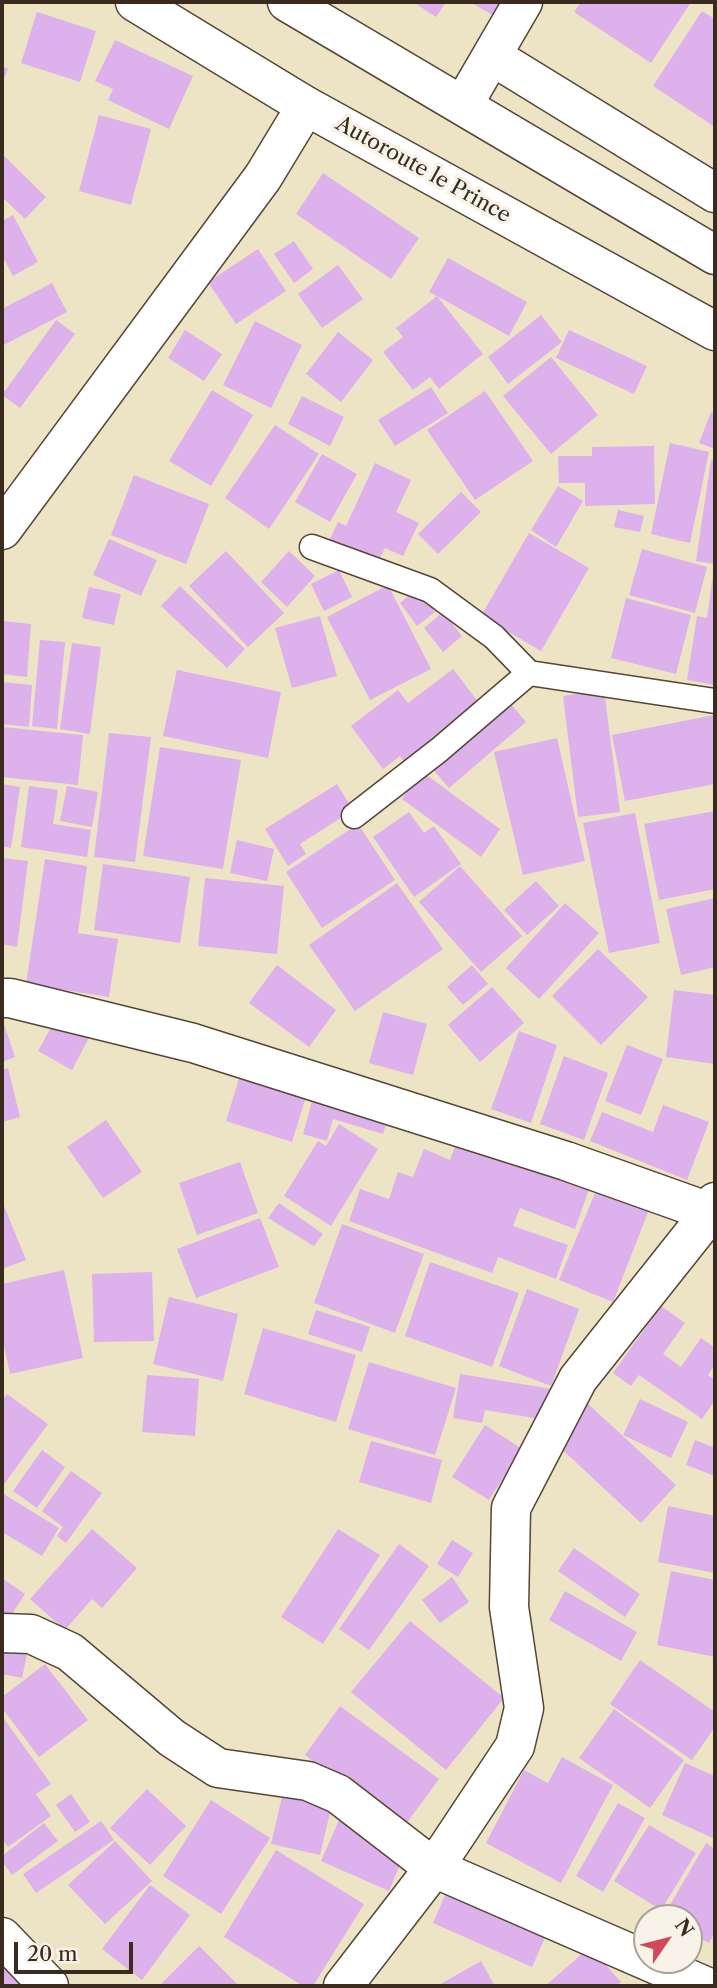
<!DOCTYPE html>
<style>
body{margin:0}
#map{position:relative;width:717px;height:1988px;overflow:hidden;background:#ede4c5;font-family:"Libre Caslon Text",serif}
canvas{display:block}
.frame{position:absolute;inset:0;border:4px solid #3b2a1e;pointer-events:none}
.north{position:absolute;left:633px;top:1904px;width:70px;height:70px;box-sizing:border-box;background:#f7f3e8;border:2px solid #aca397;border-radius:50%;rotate:55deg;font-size:19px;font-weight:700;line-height:28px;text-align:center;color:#3b2a1e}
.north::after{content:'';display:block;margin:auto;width:24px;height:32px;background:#d1495b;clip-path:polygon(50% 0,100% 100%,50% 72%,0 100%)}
.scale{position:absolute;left:14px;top:1942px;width:119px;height:32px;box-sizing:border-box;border:4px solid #3b2a1e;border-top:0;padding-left:9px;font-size:21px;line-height:24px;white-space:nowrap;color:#3b2a1e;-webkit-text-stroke:5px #f7f3e8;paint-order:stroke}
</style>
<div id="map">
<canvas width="717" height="1988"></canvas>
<div class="frame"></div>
<div class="north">N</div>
<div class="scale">20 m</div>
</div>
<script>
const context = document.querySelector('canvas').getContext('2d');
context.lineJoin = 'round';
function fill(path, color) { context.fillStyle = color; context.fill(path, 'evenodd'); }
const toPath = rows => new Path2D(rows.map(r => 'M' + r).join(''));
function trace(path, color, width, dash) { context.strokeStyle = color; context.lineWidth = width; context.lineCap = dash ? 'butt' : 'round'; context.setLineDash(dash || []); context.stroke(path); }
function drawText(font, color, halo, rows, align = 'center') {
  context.font = font + ' "Libre Caslon Text",serif'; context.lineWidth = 7; context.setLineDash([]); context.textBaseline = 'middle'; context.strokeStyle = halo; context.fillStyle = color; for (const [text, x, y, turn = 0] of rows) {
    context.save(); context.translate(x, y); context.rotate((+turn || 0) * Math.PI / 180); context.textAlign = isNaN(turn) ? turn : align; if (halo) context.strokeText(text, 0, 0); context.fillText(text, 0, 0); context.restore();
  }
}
fill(toPath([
 [413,2,446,2,436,17],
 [470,2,506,2,496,17],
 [581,2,691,2,651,63,574,12],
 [702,11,715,19,715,127,653,86],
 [37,12,96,31,80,82,21,63],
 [115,40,193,76,169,129,108,100,113,89,95,81],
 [2,66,8,69,2,83],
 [99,115,151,129,131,205,79,191],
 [2,154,46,197,25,219,2,197],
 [323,173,419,238,391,279,296,214],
 [13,215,38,262,13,276,2,255,2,221],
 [294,241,313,269,294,283,274,254],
 [258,249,286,291,236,324,208,282],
 [448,258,527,302,509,336,437,296,483,354,439,389,430,377,413,390,383,352,403,337,396,328,437,296,429,292],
 [338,265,363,299,322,328,298,294],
 [52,283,67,312,2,346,2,309],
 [541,315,562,342,508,384,488,357],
 [56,320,75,334,20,408,2,395],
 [255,321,302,345,271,408,223,385],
 [185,330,222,354,204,381,168,358],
 [569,330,647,366,634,394,556,358],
 [338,332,373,360,341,402,306,374],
 [551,357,598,415,551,454,503,396],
 [431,387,448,413,395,446,378,420],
 [212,390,253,415,211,486,169,461],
 [485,391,533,461,475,500,427,430],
 [302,396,344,417,330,446,288,424],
 [711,412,715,414,715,449,699,443],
 [275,425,319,454,269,529,225,498],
 [670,443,709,452,690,543,651,534],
 [654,446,655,504,585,506,585,483,559,483,558,456,592,456,592,447],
 [322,454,357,474,330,522,295,502],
 [711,460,715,461,715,564,696,561],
 [375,463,411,480,396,512,419,523,403,556,385,548,376,566,328,543,338,522,346,526],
 [134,475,209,504,186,564,111,535],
 [558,486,583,501,556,547,531,530],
 [461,492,481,512,438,554,418,534],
 [618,510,644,516,640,532,614,527],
 [529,533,589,568,541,651,481,616],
 [109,539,157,560,141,596,93,575],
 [642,549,707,567,695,613,629,595],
 [226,551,284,613,248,647,189,586],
 [289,551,315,576,287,607,261,582],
 [714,567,715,568,715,685,687,680,697,616,707,618],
 [339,570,352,597,324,611,311,584],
 [388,585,431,669,370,700,327,617],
 [180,586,245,649,227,668,161,606],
 [89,587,121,594,114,625,82,618],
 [417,589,435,612,417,626,400,603],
 [626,598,691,615,676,674,611,658],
 [443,612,462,636,443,652,424,628],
 [320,616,337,676,292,688,275,628],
 [2,621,31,624,27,677,2,674],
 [40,640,65,642,57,729,32,726],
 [72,643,101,647,90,734,60,729],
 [453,669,483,708,407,766,400,756,383,769,351,726,398,690,408,703],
 [177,670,281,692,268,758,163,736],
 [2,682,32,685,29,727,2,724],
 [604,690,620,812,578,817,563,696],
 [505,697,526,722,449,788,428,764],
 [714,715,715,784,625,801,612,735],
 [2,727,83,735,78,785,2,777],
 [109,733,151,737,135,862,94,857],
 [557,738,585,861,523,875,494,752],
 [160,747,241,760,223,869,143,856],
 [421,771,500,829,481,857,402,799],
 [2,784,20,787,11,848,2,846],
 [337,784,353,810,300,844,306,854,288,866,265,829],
 [29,786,58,790,53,824,91,830,87,857,21,847],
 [67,786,98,792,92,827,60,821],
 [715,811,715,889,659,900,644,824],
 [409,812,424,833,434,826,461,864,414,897,373,837],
 [635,813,660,943,609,953,583,823],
 [358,824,395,880,322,928,286,872],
 [237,840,274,849,267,881,230,873],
 [2,858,28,861,17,947,2,944],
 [45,859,87,866,78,933,118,939,109,997,26,984],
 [103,864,190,877,180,943,94,930],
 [460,866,522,936,481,972,419,902],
 [205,878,284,886,277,954,198,946],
 [536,881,559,906,527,935,504,910],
 [397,883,443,949,355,1011,309,945],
 [715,898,715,967,681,975,666,909],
 [565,903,599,933,539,999,506,968],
 [598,949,648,997,601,1045,552,996],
 [277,965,336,1010,309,1047,249,1003],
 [472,965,488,984,463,1005,447,987],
 [492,987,524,1023,480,1062,448,1025],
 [674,990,715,995,715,1064,666,1057],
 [383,1012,427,1024,413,1075,369,1063],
 [59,1013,92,1032,72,1070,38,1051],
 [2,1018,15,1057,2,1062],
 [519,1031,557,1045,531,1123,491,1109],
 [627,1045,663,1059,641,1115,605,1101],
 [564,1056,608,1073,584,1140,540,1124],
 [244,1062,310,1084,292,1142,226,1121],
 [8,1068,20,1117,2,1122,2,1070],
 [316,1087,391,1109,383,1134,333,1119,327,1141,303,1134],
 [663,1105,709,1122,687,1180,590,1141,602,1112,653,1132],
 [106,1120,142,1172,103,1198,67,1147],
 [339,1124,378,1149,331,1226,284,1196,318,1141,326,1146],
 [461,1130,593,1178,575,1229,520,1208,513,1226,568,1245,556,1279,498,1257,492,1273,349,1221,360,1189,389,1199,398,1172,413,1177,424,1149,450,1160],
 [240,1162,258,1213,197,1235,179,1183],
 [600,1181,652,1202,613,1302,559,1280],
 [2,1201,26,1260,2,1269],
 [279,1203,323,1234,314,1246,268,1218],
 [260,1218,279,1267,196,1298,177,1249],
 [342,1224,424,1254,395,1333,314,1303],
 [430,1262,519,1293,492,1367,405,1336],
 [64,1270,83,1358,10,1374,2,1336,2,1284],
 [152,1272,154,1341,94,1342,92,1274],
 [527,1289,579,1309,551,1386,499,1366],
 [169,1297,238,1314,223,1381,153,1364],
 [661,1306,685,1323,663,1354,681,1367,701,1338,715,1348,715,1364,708,1375,715,1379,715,1400,702,1419,639,1375,631,1386,613,1373],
 [316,1310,370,1327,362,1352,308,1334],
 [263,1328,356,1355,336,1422,244,1394],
 [369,1362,456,1388,435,1455,348,1429],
 [460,1374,552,1389,546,1420,485,1410,482,1423,453,1418],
 [147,1375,199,1379,195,1436,142,1432],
 [7,1394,48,1424,2,1487,2,1401],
 [640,1399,688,1422,671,1458,623,1435],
 [586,1402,676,1485,641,1523,552,1440],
 [485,1425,522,1449,489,1500,452,1477],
 [695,1440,715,1448,715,1476,686,1465],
 [371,1441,442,1460,431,1503,359,1482],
 [42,1450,65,1467,37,1508,13,1491],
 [71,1471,102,1493,66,1543,57,1536,63,1527,42,1511],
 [2,1493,59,1528,42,1556,2,1532],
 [668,1506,715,1516,715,1573,658,1562],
 [92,1529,137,1568,102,1608,92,1599,65,1630,30,1599],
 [338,1529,380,1555,323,1644,281,1617],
 [452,1540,473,1553,458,1577,437,1564],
 [399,1544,429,1566,369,1650,339,1629],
 [574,1548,640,1594,625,1617,558,1571],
 [671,1571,715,1580,715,1657,657,1645],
 [452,1577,469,1602,440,1623,422,1600],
 [2,1578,25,1594,2,1629],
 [565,1591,637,1632,621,1661,549,1620],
 [410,1621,504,1698,446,1770,351,1692],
 [2,1639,29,1645,22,1678,2,1674],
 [640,1660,715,1712,715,1727,692,1760,610,1704],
 [45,1664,88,1720,39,1757,2,1708,2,1697],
 [340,1706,439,1779,403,1828,305,1755],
 [614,1709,684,1760,650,1808,579,1758],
 [2,1716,51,1784,36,1794,51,1816,8,1847,2,1839],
 [562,1757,613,1785,561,1883,486,1843,524,1770,548,1783],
 [685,1763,715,1776,715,1839,662,1815],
 [284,1788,333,1800,320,1855,271,1844],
 [147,1789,186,1826,150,1865,110,1828],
 [71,1794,90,1822,75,1832,56,1805],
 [211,1800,270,1838,221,1914,163,1876],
 [618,1803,645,1818,603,1892,576,1876],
 [339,1820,406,1850,389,1891,321,1861],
 [101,1821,114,1840,36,1893,23,1874],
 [44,1823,58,1841,12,1875,2,1861,2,1856],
 [649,1825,696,1853,661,1910,614,1881],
 [115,1841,152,1881,105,1924,68,1885],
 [706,1843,715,1849,715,1932,709,1943,689,1932,689,1918,663,1917],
 [276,1850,364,1904,313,1986,303,1986,224,1937],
 [150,1885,190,1915,142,1980,102,1949],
 [448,1888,548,1931,532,1967,433,1923],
 [199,1946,239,1986,159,1986],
 [590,1947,621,1982,616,1986,545,1986],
 [2,1949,42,1986,2,1986],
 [481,1961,495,1986,437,1986]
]), '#ddb1eb');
const lane = toPath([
 [312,547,430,590,494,637,529,673,715,701],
 [354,816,439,750,529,673]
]);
const street = toPath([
 [492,56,715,193],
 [463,105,523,2],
 [2,530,263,177,306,106],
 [2,998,10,998,193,1043,566,1161,715,1214],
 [2,1633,31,1634,70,1652,172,1738,218,1768,308,1781,338,1794,434,1868,705,1986],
 [2,1937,49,1986],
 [343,1986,434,1868,515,1746,524,1708,509,1607,511,1508,578,1379,709,1214,715,1202]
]);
const primary = toPath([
 [135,2,306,106,715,331],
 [287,2,715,255]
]);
trace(lane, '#564637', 27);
trace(street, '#564637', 41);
trace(primary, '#564637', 41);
trace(lane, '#fff', 24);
trace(street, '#fff', 38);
trace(primary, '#fff', 38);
drawText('21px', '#3b2a1e', '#f7f3e8', [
 ["Autoroute le Prince",423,170,29]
]);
</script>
